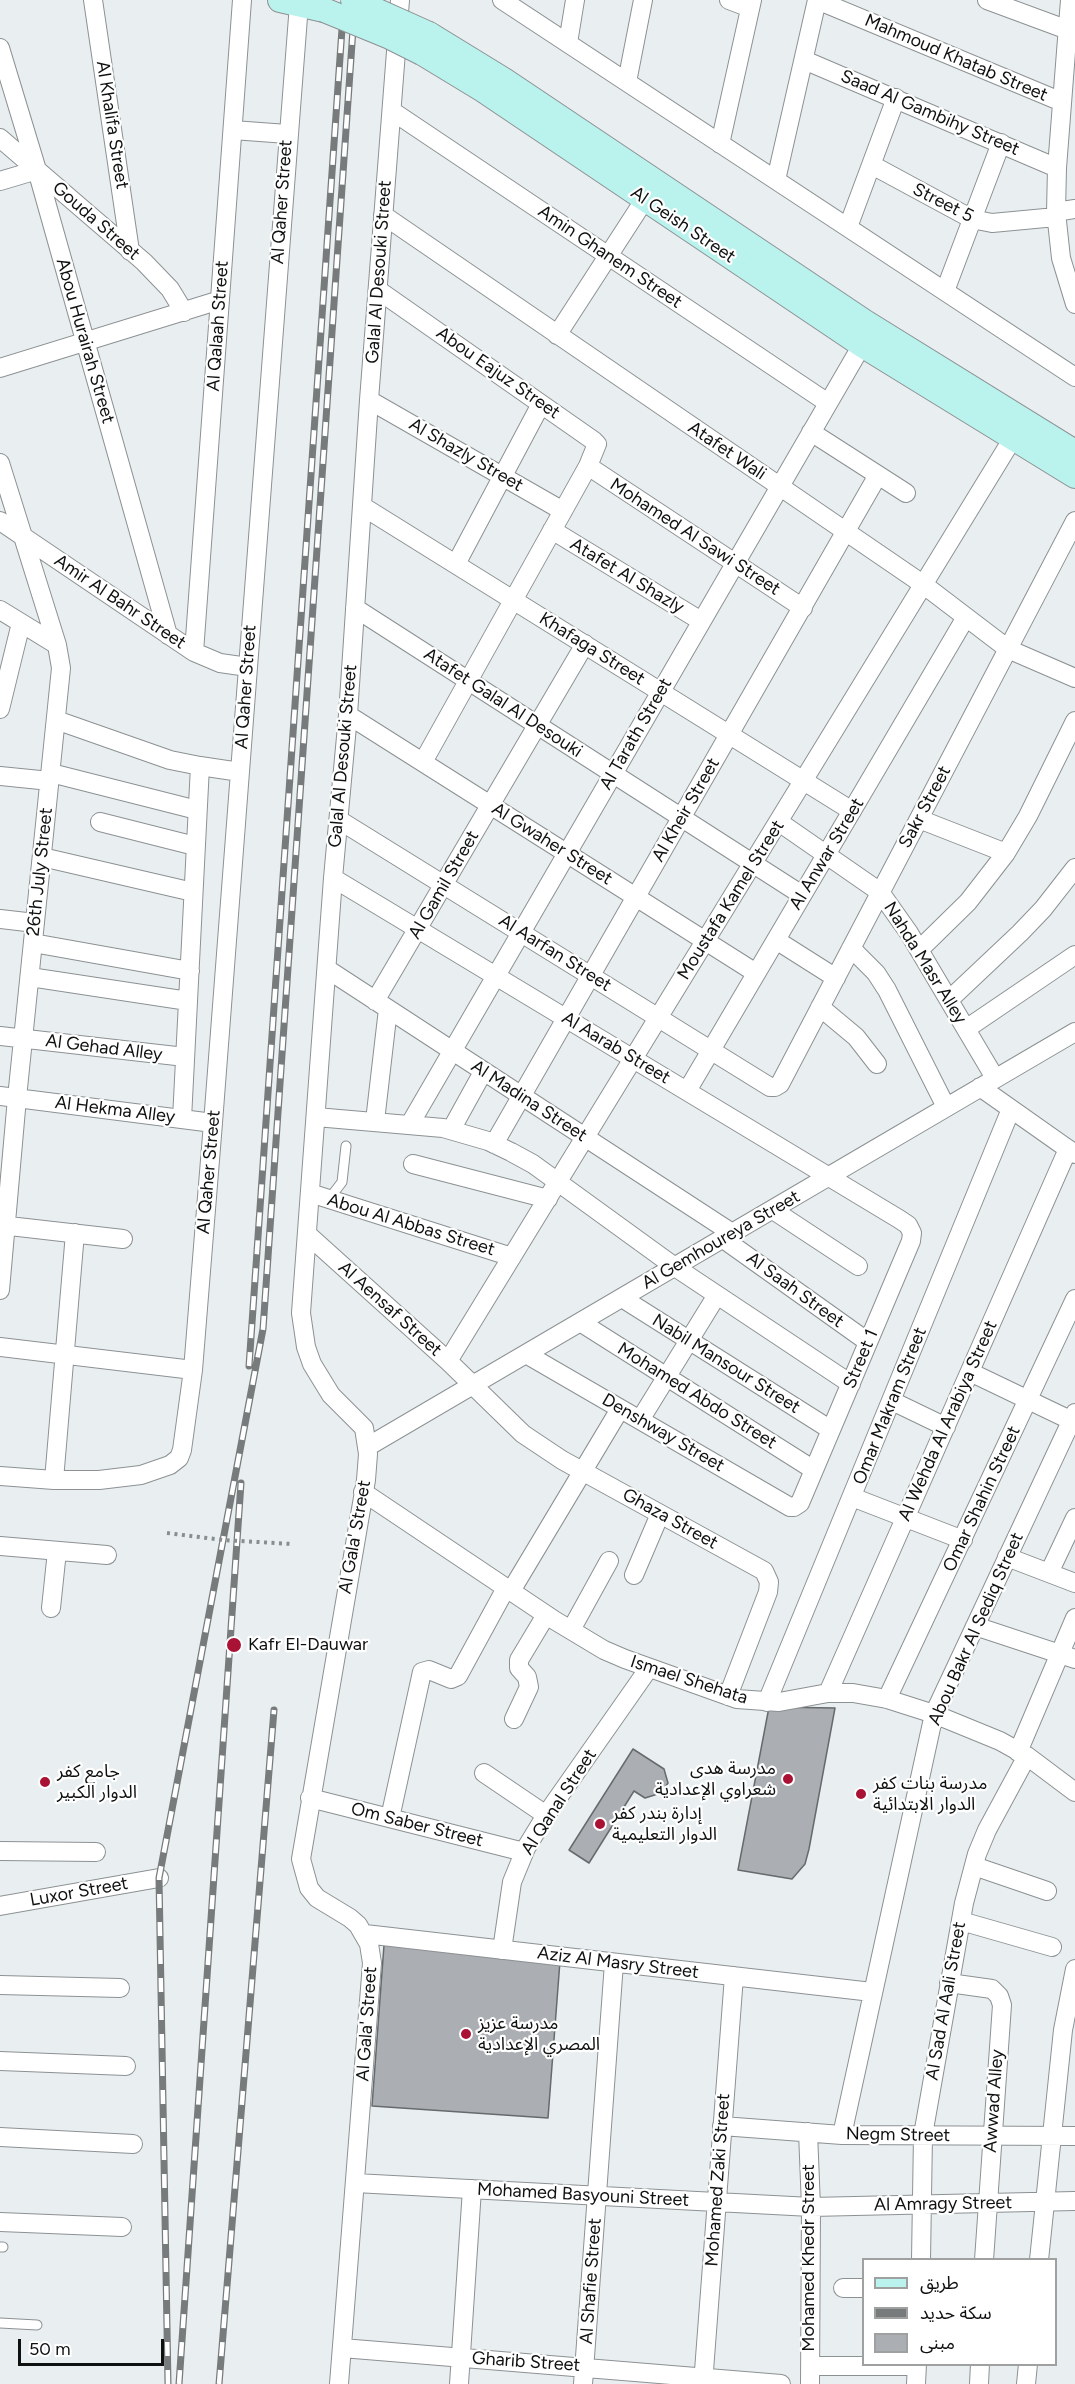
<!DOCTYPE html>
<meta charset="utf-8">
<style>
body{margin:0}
#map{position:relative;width:1075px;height:2384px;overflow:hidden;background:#e9eff1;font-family:Figtree,"Noto Sans Arabic",sans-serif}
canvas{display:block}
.legend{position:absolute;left:862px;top:2258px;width:195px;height:108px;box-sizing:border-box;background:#fff;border:2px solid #9fa0a0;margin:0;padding:8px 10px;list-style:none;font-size:18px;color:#0f1111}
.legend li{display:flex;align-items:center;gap:12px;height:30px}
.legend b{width:30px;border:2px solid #9fa0a0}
.scale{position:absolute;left:18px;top:2339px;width:146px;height:27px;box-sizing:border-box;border:3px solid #0f1111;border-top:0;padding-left:8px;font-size:18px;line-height:21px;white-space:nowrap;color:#0f1111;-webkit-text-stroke:4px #fff;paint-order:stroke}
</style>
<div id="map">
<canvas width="1075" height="2384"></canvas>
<ul class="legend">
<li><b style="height:8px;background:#baf2ed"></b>طريق</li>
<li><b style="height:8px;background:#777b7c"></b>سكة حديد</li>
<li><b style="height:16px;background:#abaeb2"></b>مبنى</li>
</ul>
<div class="scale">50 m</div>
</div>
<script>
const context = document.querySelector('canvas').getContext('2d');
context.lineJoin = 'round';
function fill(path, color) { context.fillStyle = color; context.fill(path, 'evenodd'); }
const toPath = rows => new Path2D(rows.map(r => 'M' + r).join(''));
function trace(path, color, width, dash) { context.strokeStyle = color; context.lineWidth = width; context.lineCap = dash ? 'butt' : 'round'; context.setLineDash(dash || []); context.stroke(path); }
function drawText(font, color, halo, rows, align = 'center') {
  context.font = font + ' Figtree,"Noto Sans Arabic",sans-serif'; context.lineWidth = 4.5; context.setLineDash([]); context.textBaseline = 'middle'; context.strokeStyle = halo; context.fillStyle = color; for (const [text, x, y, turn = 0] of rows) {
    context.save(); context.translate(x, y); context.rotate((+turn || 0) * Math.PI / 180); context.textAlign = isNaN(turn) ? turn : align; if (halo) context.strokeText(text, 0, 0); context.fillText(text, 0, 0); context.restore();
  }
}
const building = toPath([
 [769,1707,835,1708,809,1849,805,1864,792,1879,738,1870,769,1707],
 [633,1749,664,1769,668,1783,661,1793,645,1798,634,1791,589,1863,569,1850,633,1749],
 [384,1945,560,1961,548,2118,372,2106,384,1945]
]);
fill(building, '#abaeb2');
trace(building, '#676a6d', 1.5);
const service = toPath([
 [329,1199,342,1182,346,1146],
 [0,2247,3,2247],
 [0,2323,37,2325]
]);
const minor = toPath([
 [93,0,130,251],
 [502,0,1075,377],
 [729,0,750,8],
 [817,0,1062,102],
 [987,0,1068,30],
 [1070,0,1057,168,1056,212,1061,258,1075,304],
 [568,43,575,0],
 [0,48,37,170,168,635],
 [804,60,1057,168],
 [627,82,643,0],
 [392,111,828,403],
 [233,130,287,134],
 [0,138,144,262,170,289,184,312],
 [720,144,752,0],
 [872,165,972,219,992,223,1056,217],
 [776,180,817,0],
 [0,181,37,170],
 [1056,212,1075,209],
 [383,215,924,585,1008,649,1075,678],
 [848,227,896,98],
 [378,290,594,441,597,444,588,466,423,762],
 [945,291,1001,143],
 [557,335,645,199],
 [0,368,220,300],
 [369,400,563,511],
 [811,432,906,493],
 [0,463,57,645,61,668,17,1098,0,1290],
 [588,466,803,608],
 [362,506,852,811],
 [0,521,194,652,220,663,248,667],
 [552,530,701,621],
 [456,564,541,404],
 [355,608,802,895],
 [0,610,57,645],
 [194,652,242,0],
 [0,709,21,623],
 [348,715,756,973],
 [56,720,170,760,200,766,240,772],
 [51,773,197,810],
 [0,776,50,781],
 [919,819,1006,853],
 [339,820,770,1087,775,1087,780,1084,1075,521],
 [100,822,195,846],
 [779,822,880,892,909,933,995,1078],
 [42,857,193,892],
 [333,878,899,1219,908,1225,912,1233,911,1241,800,1503,794,1507,790,1507,526,1354],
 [0,919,35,923],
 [776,940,836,978],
 [33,943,190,971],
 [851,948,876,973,887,990,946,1107],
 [919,950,968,902,1006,853,1028,816,1075,721],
 [327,969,732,1233],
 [30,977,188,1001],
 [949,1000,1020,933,1043,909,1075,868],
 [375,1001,585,644],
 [820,1007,856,1037,877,1064],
 [966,1029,1075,955],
 [0,1036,185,1057],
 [980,1087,1075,1154],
 [687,1091,966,617],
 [0,1096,213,1123],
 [316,1117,443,1128,488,1141,511,1152,533,1164,675,1267,851,1384],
 [182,1119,200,766],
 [375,1121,388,1009],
 [410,1124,862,345],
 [451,1130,483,1072],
 [494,1144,878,475],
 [413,1164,548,1199],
 [310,1193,512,1257],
 [773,1210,858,1266],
 [0,1225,123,1239],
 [307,1234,448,1361,523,1434,562,1460,764,1571,769,1582,768,1592,728,1696],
 [722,1238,868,1342],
 [622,1298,831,1430],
 [580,1322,814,1470],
 [0,1347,193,1370],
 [448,1361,1013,438],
 [970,1372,1072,1421],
 [892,1401,946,1427],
 [640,1420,717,1295],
 [367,1447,1075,1032],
 [0,1476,54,1480,99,1480,141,1475,170,1465,179,1458,182,1450,193,1370,213,1123,299,4],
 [54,1480,75,1233],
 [363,1492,554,1620,604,1650,625,1659,737,1699,779,1702,828,1693,853,1693,887,1699,934,1714,1000,1741,1027,1756,1075,1792],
 [852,1497,963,1540],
 [0,1546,107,1555],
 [1007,1557,1075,1583],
 [1049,1573,1075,1518],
 [634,1575,660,1514],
 [511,1591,620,1409],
 [51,1608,57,1551],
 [975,1626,1075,1659],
 [571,1630,609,1561],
 [828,1693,1068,1149],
 [887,1699,1075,1299],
 [767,1702,1011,1109],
 [514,1719,529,1687,527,1677,519,1668,519,1660,546,1615],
 [1018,1752,1075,1618],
 [484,1773,546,1815],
 [310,1798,524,1852],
 [390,1818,422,1672,429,1670,451,1679,458,1676,506,1588],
 [0,1851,96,1852],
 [974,1866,1047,1891],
 [0,1906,159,1878],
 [961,1921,1052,1947],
 [365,1934,872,1992],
 [502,1950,512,1882,526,1848,548,1812,649,1668],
 [949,1983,992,1989,999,1996,1002,2005,984,2260],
 [0,1985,120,1988],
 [0,2061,126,2066],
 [722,2126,842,2135,1075,2136],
 [808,2132,811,2207,810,2384],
 [842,2135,934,1714,1075,1413],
 [0,2137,133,2144],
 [355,2183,811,2207,1075,2201],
 [0,2222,122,2227],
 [921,2260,923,2135,964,1903,977,1854,987,1830,1027,1756],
 [1039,2260,1063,2030,1075,1969],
 [843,2288,864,2288],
 [342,2348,781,2384],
 [810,2366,917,2366],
 [339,2384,372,1963,369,1944,358,1925,350,1918,317,1898,309,1888,301,1859,366,1480,368,1454,364,1428,331,1395,312,1364,306,1347,301,1313,333,878,348,715,369,400,400,0],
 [459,2384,472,2189],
 [583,2384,614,1963],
 [703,2384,734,1976],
 [916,2384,917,2364],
 [979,2384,980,2364],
 [1026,2384,1028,2364]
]);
const secondary = toPath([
 [280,0,324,10],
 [429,34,504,80,865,322,1075,452],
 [422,53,483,90,862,345,1075,476]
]);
trace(service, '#8c9193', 11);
trace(minor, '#8c9193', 20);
trace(secondary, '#8c9193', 26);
trace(service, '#fff', 9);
trace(minor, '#fff', 18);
trace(secondary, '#baf2ed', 24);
const rail = toPath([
 [249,1366,344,0],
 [168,2384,159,1878,263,1329,355,0],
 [179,2384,241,1483],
 [219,2384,274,1710]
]);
trace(rail, '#777b7c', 7);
trace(rail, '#fff', 4.5, [14]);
const secondaryBridge = toPath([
 [353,0,429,34],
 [324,10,390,37,422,53]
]);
trace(secondaryBridge, '#8c9193', 26, []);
trace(toPath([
 [167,1533,223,1540,292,1544]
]), '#898d8e', 4, [3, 4.5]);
trace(secondaryBridge, '#baf2ed', 24);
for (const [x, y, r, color] of [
 [234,1645,8,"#a91234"],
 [788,1779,6,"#a91234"],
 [45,1782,6,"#a91234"],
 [861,1794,6,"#a91234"],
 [600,1824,6,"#a91234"],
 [466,2034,6,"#a91234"]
]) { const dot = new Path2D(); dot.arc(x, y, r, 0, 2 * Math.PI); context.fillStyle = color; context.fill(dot); trace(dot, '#fff', 2); }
drawText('18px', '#0f1111', '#fff', [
 ["Mahmoud Khatab Street",956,58,23],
 ["Saad Al Gambihy Street",930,113,23],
 ["Al Khalifa Street",112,125,81],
 ["Al Qaher Street",282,202,-86],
 ["Street 5",943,203,27],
 ["Gouda Street",96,221,41],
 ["Al Geish Street",683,225,34],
 ["Amin Ghanem Street",610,257,34],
 ["Galal Al Desouki Street",379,272,-86],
 ["Al Qalaah Street",218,326,-86],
 ["Abou Hurairah Street",85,341,74],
 ["Abou Eajuz Street",498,373,35],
 ["Atafet Wali",727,451,34],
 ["Al Shazly Street",466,455,30],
 ["Mohamed Al Sawi Street",695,537,33],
 ["Atafet Al Shazly",627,576,31],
 ["Amir Al Bahr Street",120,602,34],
 ["Khafaga Street",592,649,32],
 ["Al Qaher Street",246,687,-86],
 ["Atafet Galal Al Desouki",503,703,33],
 ["Al Tarath Street",636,734,-60],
 ["Galal Al Desouki Street",343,756,-85],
 ["Sakr Street",925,807,-62],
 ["Al Kheir Street",686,810,-60],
 ["Al Gwaher Street",552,844,32],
 ["Al Anwar Street",827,854,-59],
 ["26th July Street",40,872,-84],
 ["Al Gamil Street",444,885,-60],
 ["Moustafa Kamel Street",731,900,-58],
 ["Al Aarfan Street",555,953,32],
 ["Nahda Masr Alley",925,963,58],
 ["Al Gehad Alley",104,1048,7],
 ["Al Aarab Street",616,1048,31],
 ["Al Madina Street",529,1101,33],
 ["Al Hekma Alley",115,1110,7],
 ["Al Qaher Street",209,1172,-85],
 ["Abou Al Abbas Street",411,1225,17],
 ["Al Gemhoureya Street",721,1240,-30],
 ["Al Saah Street",795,1290,36],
 ["Al Aensaf Street",390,1309,42],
 ["Street 1",861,1359,-67],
 ["Nabil Mansour Street",726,1364,32],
 ["Mohamed Abdo Street",697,1396,32],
 ["Omar Makram Street",890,1406,-68],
 ["Al Wehda Al Arabiya Street",948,1421,-66],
 ["Denshway Street",663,1433,30],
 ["Omar Shahin Street",982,1499,-65],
 ["Ghaza Street",670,1519,29],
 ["Al Gala' Street",355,1537,-80],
 ["Abou Bakr Al Sediq Street",976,1629,-66],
 ["Ismael Shehata",689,1680,18],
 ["Al Qanal Street",559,1802,-57],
 ["Om Saber Street",417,1825,14],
 ["Luxor Street",79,1892,-10],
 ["Aziz Al Masry Street",618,1963,7],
 ["Al Sad Al Aali Street",946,2001,-80],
 ["Al Gala' Street",367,2024,-86],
 ["Awwad Alley",994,2101,-86],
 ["Negm Street",898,2135,1],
 ["Mohamed Zaki Street",718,2180,-86],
 ["Mohamed Basyouni Street",583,2195,3],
 ["Al Amragy Street",943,2204,-1],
 ["Mohamed Khedr Street",809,2258,-90],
 ["Al Shafie Street",591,2281,-86],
 ["Gharib Street",526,2362,4]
]);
drawText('18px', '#0f1111', '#fff', [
 ["Kafr El-Dauwar",248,1645],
 ["مدرسة هدى",776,1769,"right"],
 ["شعراوي الإعدادية",776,1790,"right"],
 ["جامع كفر",57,1772],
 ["الدوار الكبير",57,1793],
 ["مدرسة بنات كفر",873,1784],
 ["الدوار الابتدائية",873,1805],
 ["إدارة بندر كفر",612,1814],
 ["الدوار التعليمية",612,1835],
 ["مدرسة عزيز",478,2024],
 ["المصري الإعدادية",478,2045]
], 'left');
</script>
